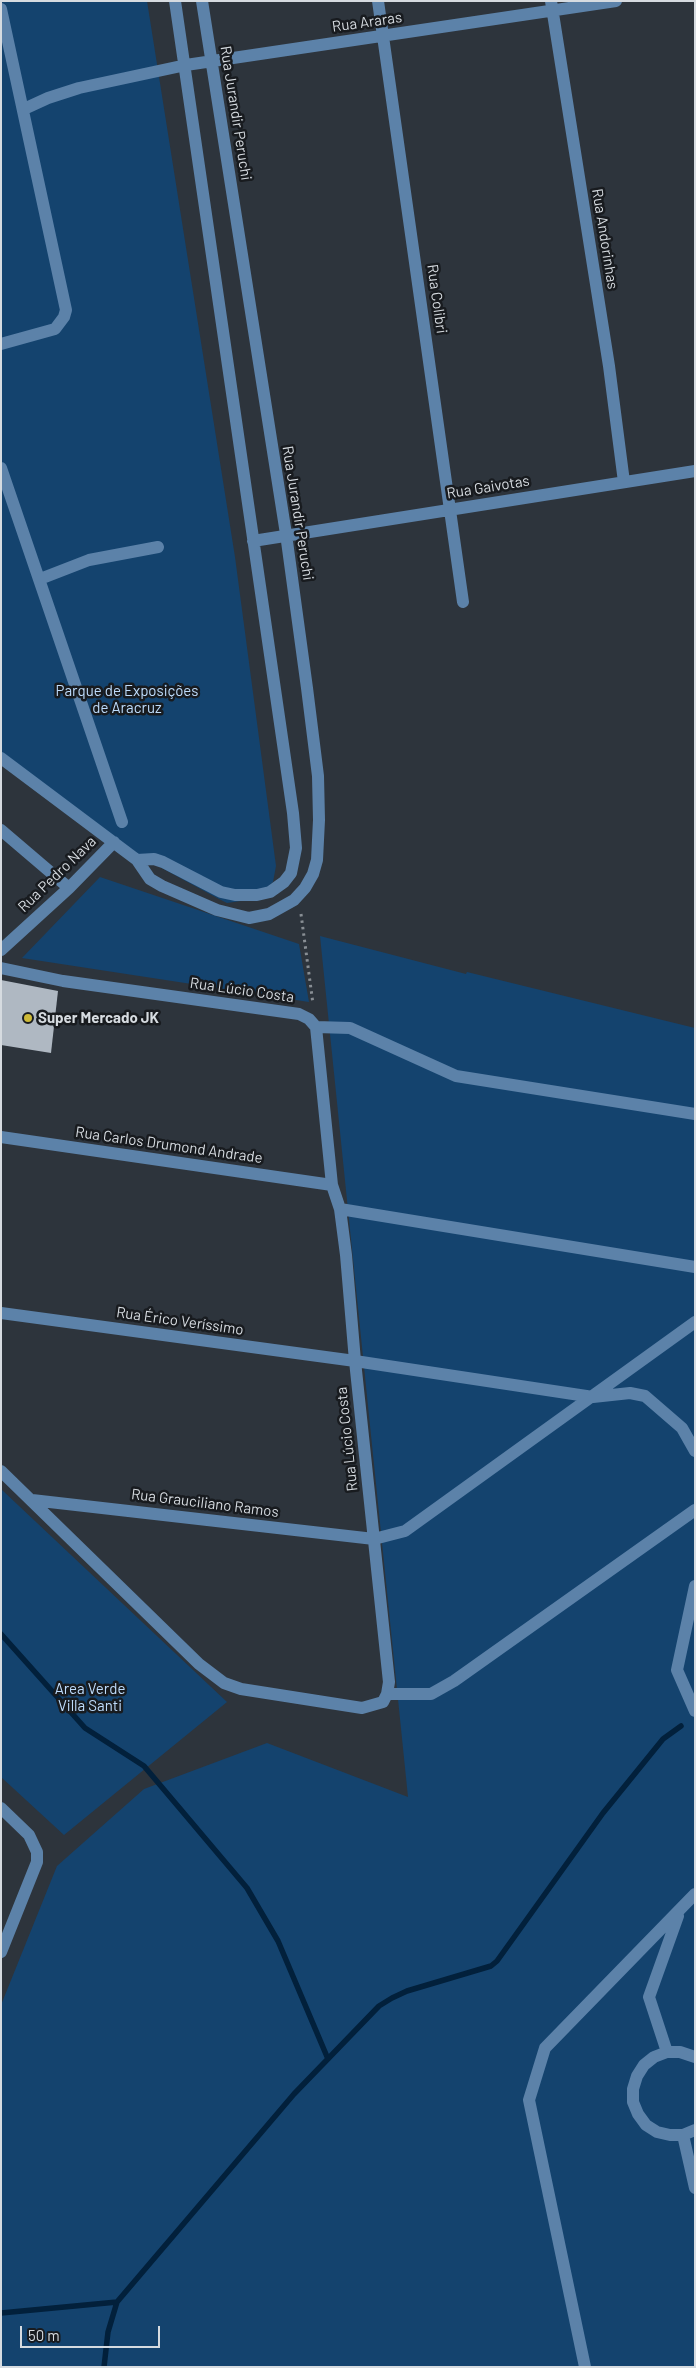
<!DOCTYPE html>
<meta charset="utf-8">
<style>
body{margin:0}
#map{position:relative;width:696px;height:2368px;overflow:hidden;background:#2d343c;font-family:Barlow,sans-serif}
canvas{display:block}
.frame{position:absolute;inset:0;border:2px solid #d6dbe0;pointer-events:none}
.scale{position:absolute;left:20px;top:2326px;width:140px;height:22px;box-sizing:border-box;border:2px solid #d6dbe0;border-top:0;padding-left:6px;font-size:15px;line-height:18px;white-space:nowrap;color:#d6dbe0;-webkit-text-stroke:4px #181b1f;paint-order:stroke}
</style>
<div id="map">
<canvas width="696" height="2368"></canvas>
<div class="frame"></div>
<div class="scale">50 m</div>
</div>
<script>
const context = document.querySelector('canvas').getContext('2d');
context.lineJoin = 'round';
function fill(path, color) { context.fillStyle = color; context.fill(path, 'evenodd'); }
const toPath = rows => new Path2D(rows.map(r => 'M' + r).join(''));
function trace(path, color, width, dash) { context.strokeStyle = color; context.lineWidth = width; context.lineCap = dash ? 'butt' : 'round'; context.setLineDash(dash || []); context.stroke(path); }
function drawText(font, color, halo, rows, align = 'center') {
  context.font = font + ' Barlow,sans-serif'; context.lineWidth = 5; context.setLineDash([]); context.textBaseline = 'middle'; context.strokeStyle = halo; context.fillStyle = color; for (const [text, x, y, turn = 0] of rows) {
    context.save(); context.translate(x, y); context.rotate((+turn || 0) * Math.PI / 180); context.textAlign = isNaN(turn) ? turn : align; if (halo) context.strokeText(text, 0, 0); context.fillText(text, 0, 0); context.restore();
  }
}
fill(toPath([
 [1,1,147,1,235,557,276,866,273,882,255,899,227,903,219,899,123,847,1,763],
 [100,877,299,944,309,1002,22,958],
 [320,936,466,974,467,972,695,1028,695,2367,1,2367,1,2005,57,1866,144,1789,267,1743,408,1797],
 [1,1489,227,1702,64,1835,1,1777]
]), '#14436e');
trace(toPath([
 [1,1634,85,1728,144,1766,247,1888,278,1941,328,2059],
 [1,2313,117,2302],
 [104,2367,108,2332,117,2302,294,2094,379,2006,392,1998,407,1991,491,1966,497,1961,603,1813,663,1739,681,1726]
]), '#02203b', 5.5);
fill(toPath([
 [1,980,58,991,51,1053,1,1045]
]), '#afb8c2');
trace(toPath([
 [301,914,313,1004]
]), '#888e94', 3, [2.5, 4]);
trace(toPath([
 [378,1,463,602],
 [551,1,609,366,624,482],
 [1,9,66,310,64,317,55,329,1,344],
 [24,109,48,98,79,88,186,65,616,1],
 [1,468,122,822],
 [253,541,695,471],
 [40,579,89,560,158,547],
 [1,758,137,860,150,879,162,886,217,910,249,918,269,914,294,900,305,888,313,874,317,860,319,820,318,776,307,688,286,534,202,1],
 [1,830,69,888],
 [137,860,154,859,163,862,221,892,235,895,257,895,270,892,284,882,291,873,296,848,293,813,175,1],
 [1,950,69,888,114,842],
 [1,968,63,981,299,1014,309,1019,316,1027,332,1185,340,1209,346,1255,355,1361,389,1682,387,1694,383,1702,362,1708,241,1689,224,1683,199,1664,1,1471],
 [316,1027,350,1028,456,1076,695,1114],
 [1,1137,332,1185],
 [340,1209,695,1267],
 [1,1313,355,1361,593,1397,630,1393,645,1396,682,1428,695,1451],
 [32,1500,374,1539,405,1531,695,1322],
 [695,1586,677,1670,695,1711],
 [387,1694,431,1694,454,1681,695,1510],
 [1,1808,29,1835,37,1852,37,1862,1,1952],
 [667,2052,649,1997,678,1916],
 [695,2057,680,2052,667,2052,654,2057,644,2065,637,2076,633,2089,633,2102,638,2114,646,2125,657,2132,670,2135,683,2135,695,2130],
 [683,2135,695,2188],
 [585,2367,529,2100,545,2048,695,1894]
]), '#5c82a9', 12);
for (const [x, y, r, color] of [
 [28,1018,5,"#cdb938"]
]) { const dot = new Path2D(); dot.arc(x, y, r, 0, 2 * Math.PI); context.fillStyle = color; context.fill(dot); trace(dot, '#181b1f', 2); }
drawText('15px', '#d6dbe0', '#181b1f', [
 ["Rua Araras",367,22,-8],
 ["Rua Jurandir Peruchi",236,113,81],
 ["Rua Andorinhas",605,239,81],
 ["Rua Colibri",437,299,82],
 ["Rua Gaivotas",488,487,-9],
 ["Rua Jurandir Peruchi",298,513,81],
 ["Rua Pedro Nava",57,874,-44],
 ["Rua Lúcio Costa",242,990,8],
 ["Rua Carlos Drumond Andrade",169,1145,8],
 ["Rua Érico Veríssimo",180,1321,8],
 ["Rua Lúcio Costa",347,1439,-96],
 ["Rua Grauciliano Ramos",205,1503,7]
]);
drawText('15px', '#bedcfc', '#181b1f', [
 ["Parque de Exposições",127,691],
 ["de Aracruz",127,708],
 ["Area Verde",90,1689],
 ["Villa Santi",90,1706]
]);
drawText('bold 15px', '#d6dbe0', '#181b1f', [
 ["Super Mercado JK",38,1018]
], 'left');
</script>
